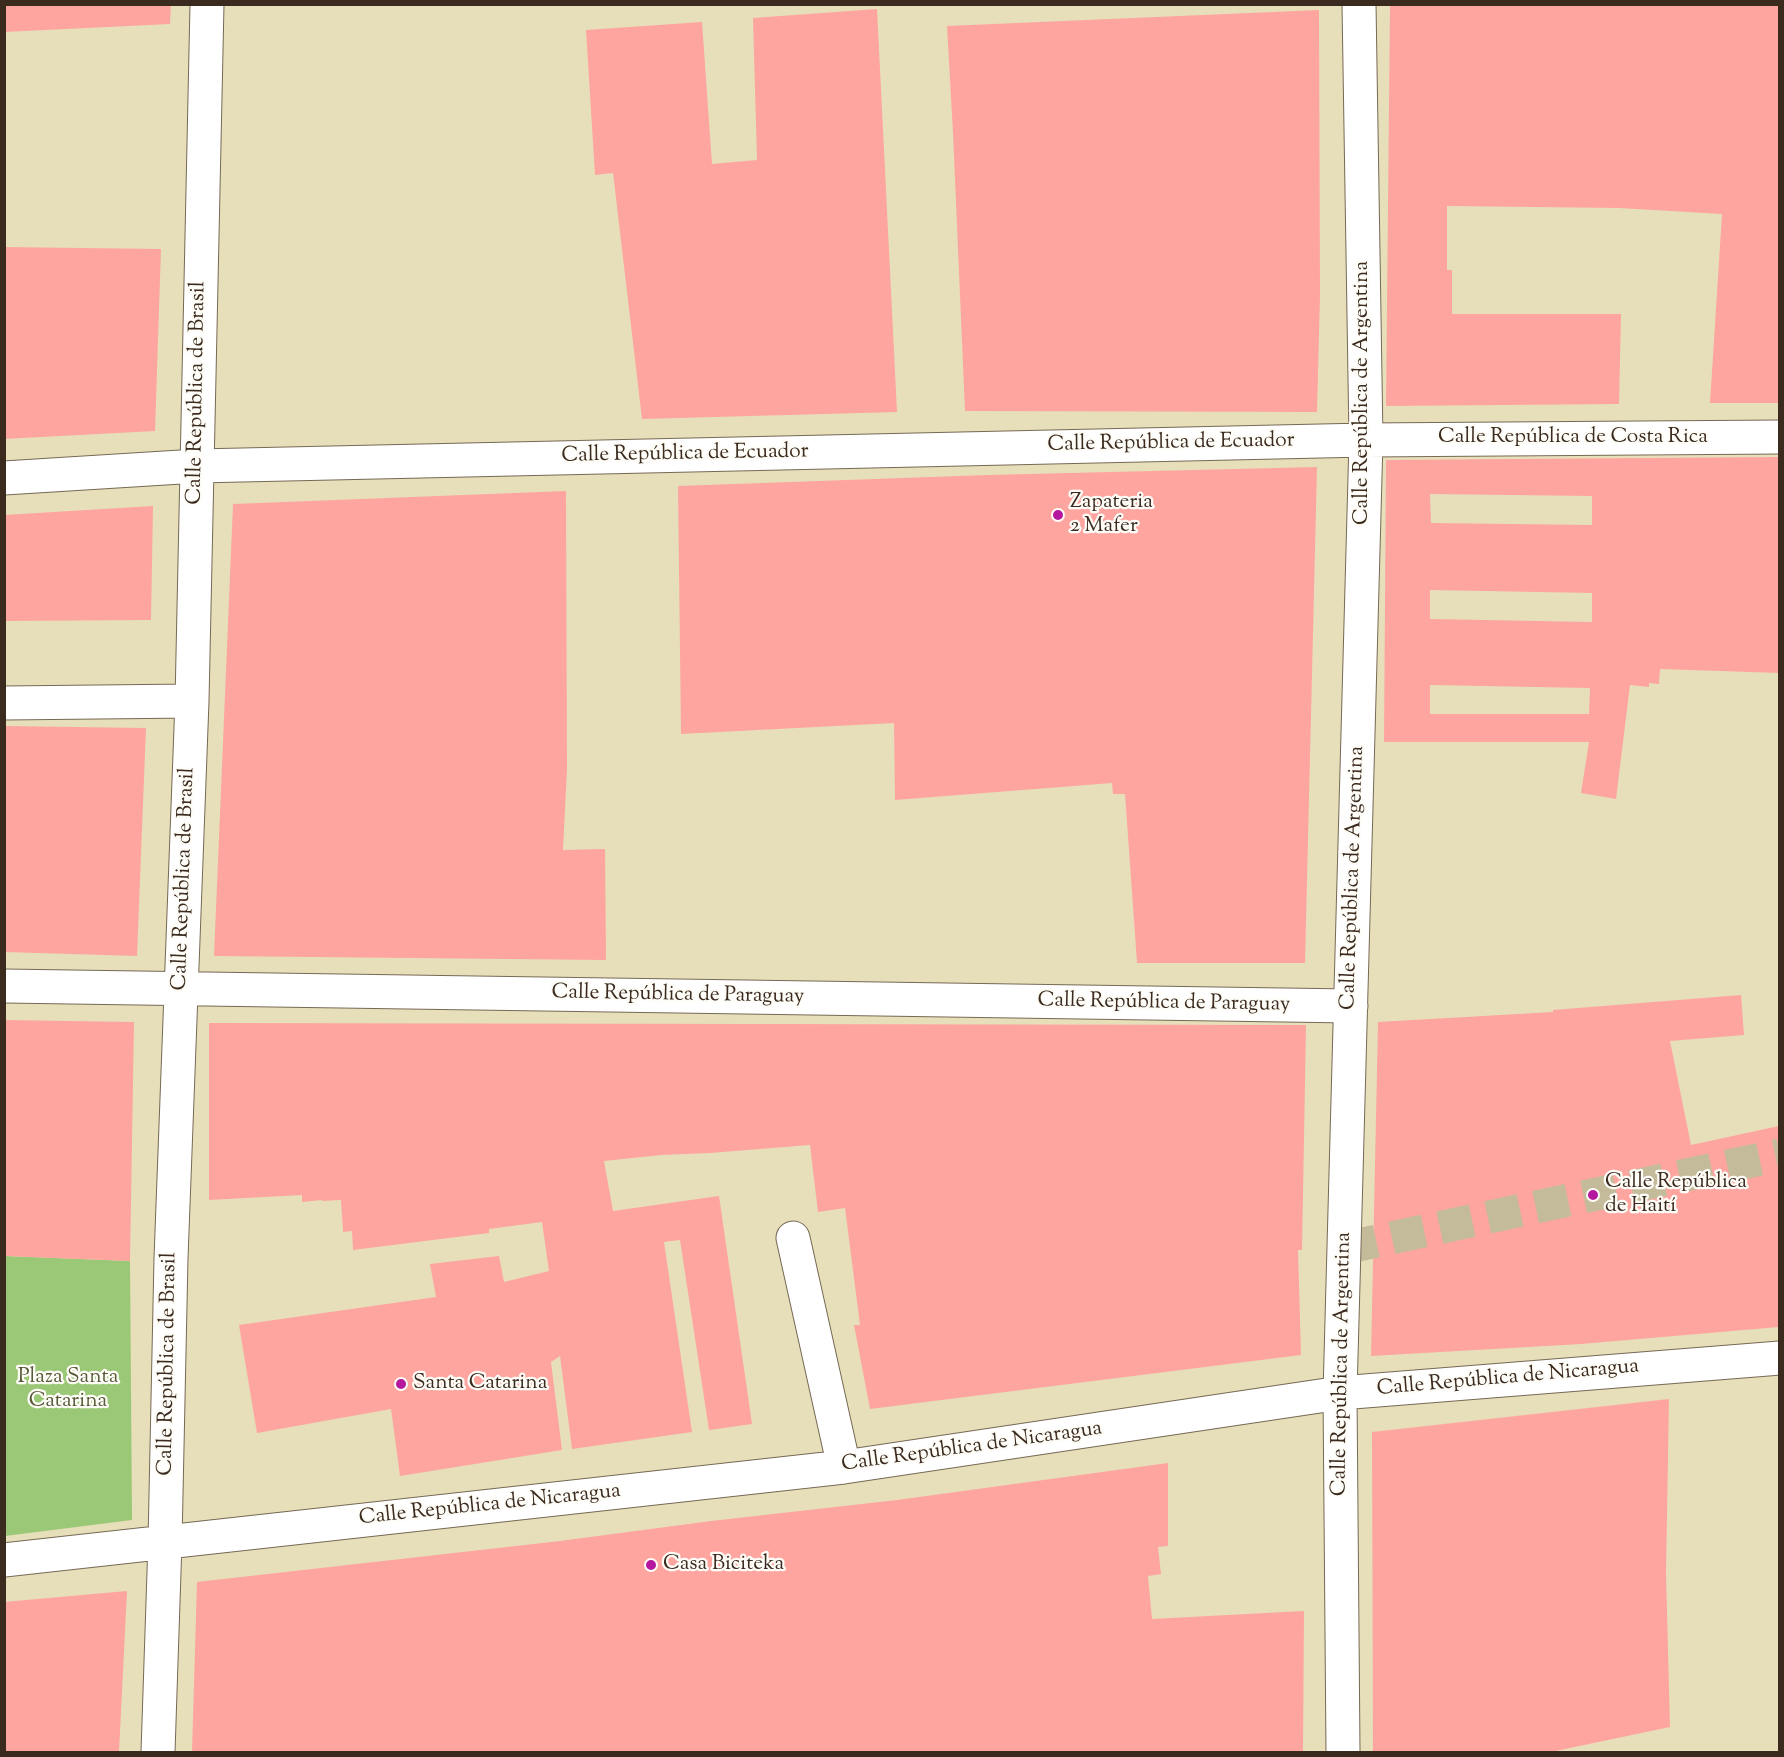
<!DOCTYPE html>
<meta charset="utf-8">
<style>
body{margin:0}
#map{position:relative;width:1784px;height:1757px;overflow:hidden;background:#e6dfba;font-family:"Sorts Mill Goudy",serif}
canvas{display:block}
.frame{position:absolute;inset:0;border:6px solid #3b2a1e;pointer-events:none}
</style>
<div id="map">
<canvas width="1784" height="1757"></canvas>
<div class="frame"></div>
</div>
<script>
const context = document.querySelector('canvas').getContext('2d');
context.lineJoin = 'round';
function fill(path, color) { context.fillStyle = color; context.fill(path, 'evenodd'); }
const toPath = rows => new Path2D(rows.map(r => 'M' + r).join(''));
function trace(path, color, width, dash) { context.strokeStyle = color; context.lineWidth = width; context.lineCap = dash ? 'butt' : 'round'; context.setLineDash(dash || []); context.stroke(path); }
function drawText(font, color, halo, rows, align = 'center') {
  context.font = font + ' "Sorts Mill Goudy",serif'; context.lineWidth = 4.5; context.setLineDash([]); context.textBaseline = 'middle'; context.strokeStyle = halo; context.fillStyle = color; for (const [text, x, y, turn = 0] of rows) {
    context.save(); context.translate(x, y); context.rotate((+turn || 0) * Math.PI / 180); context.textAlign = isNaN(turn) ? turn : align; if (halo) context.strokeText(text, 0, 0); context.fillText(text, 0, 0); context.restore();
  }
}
fill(toPath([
 [5,1256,130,1261,132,1520,5,1536]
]), '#9bc876');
fill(toPath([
 [4,4,171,4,170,24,4,32],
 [1390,4,1779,4,1779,403,1710,403,1722,214,1619,208,1447,206,1447,270,1452,270,1452,314,1621,314,1619,404,1386,406],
 [877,9,897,412,642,419,613,173,595,175,586,30,702,22,712,164,757,160,753,18],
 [1319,10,1320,296,1317,412,965,411,953,133,947,26],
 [4,247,161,249,155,431,4,439],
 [1779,457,1779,673,1660,669,1659,684,1649,683,1649,687,1630,685,1616,799,1581,793,1589,742,1384,742,1386,460],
 [1430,494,1592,496,1592,525,1431,523],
 [1430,590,1592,593,1592,622,1430,619],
 [1430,685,1590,688,1589,714,1430,714],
 [1317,467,1305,963,1137,963,1125,794,1113,794,1112,783,895,800,894,723,681,734,678,486,987,475],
 [566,491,567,769,563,850,605,849,606,960,214,956,233,504],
 [153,506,151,620,4,621,4,515],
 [4,726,146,728,137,956,4,952],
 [1741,995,1744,1035,1670,1041,1691,1145,1779,1126,1779,1327,1581,1344,1371,1356,1378,1022,1553,1012,1553,1010],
 [4,1020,134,1022,130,1261,4,1256],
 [209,1023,1306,1025,1302,1250,1298,1250,1301,1355,870,1409,854,1325,860,1325,845,1208,818,1212,810,1145,710,1153,661,1155,604,1161,613,1211,719,1196,752,1424,709,1430,680,1240,664,1242,692,1432,572,1449,560,1356,551,1362,562,1450,400,1476,391,1409,257,1433,239,1325,436,1297,430,1264,499,1256,504,1282,549,1271,542,1222,489,1229,489,1233,353,1250,352,1231,343,1232,341,1200,322,1201,322,1200,302,1202,302,1195,209,1200],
 [1669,1399,1666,1573,1670,1727,1551,1752,1373,1752,1372,1432],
 [1168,1463,1168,1546,1158,1547,1161,1574,1148,1576,1152,1619,1304,1611,1303,1752,192,1752,197,1582,560,1541,711,1521,897,1500],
 [127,1591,119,1752,4,1752,4,1602]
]), '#fea5a0');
trace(toPath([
 [1344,1248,1780,1155]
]), '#c4bb9b', 33, [33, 16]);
const minor = toPath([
 [4,478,197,466,1366,440,1780,437],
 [4,703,192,701],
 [4,986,1351,1006],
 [793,1238,844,1467],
 [4,1560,844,1467,1340,1393,1780,1358],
 [158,1752,165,1542,171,1258,192,701,207,4],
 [1343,1752,1340,1393,1366,440,1359,4]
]);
trace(minor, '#776955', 35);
trace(minor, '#fff', 33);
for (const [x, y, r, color] of [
 [1058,515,6,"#b5179e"],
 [1593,1195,6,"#b5179e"],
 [401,1384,6,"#b5179e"],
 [651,1565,6,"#b5179e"]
]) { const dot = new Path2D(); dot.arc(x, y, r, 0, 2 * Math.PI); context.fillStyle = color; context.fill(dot); trace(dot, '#fdfcf7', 2); }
drawText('21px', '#3b2a1e', '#fdfcf7', [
 ["Calle República de Brasil",198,393,-89],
 ["Calle República de Argentina",1363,393,-90],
 ["Calle República de Costa Rica",1573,438],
 ["Calle República de Ecuador",1171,444,-1],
 ["Calle República de Ecuador",685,455,-1],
 ["Calle República de Argentina",1354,878,-88],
 ["Calle República de Brasil",185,879,-88],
 ["Calle República de Paraguay",678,996,1],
 ["Calle República de Paraguay",1164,1004,1],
 ["Calle República de Brasil",169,1364,-89],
 ["Calle República de Argentina",1343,1364,-89],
 ["Calle República de Nicaragua",1508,1379,-5],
 ["Calle República de Nicaragua",972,1448,-8],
 ["Calle República de Nicaragua",490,1506,-6]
]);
drawText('21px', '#3b2a1e', '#fdfcf7', [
 ["Zapateria",1070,503],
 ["2 Mafer",1070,527],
 ["Calle República",1605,1183],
 ["de Haití",1605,1207],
 ["Santa Catarina",413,1384],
 ["Casa Biciteka",663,1565]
], 'left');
drawText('21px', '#585938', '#fdfcf7', [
 ["Plaza Santa",68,1378],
 ["Catarina",68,1402]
]);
</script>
